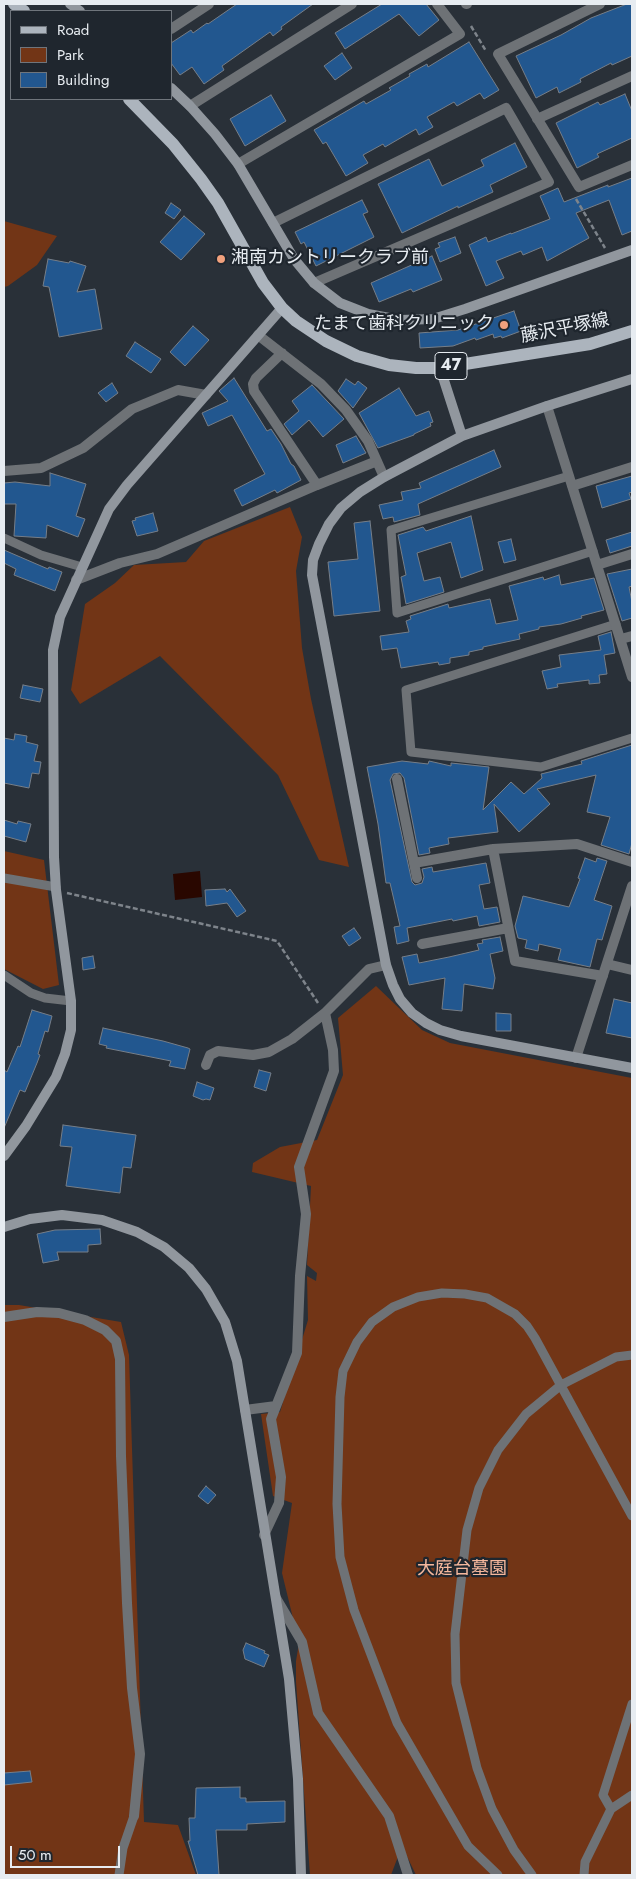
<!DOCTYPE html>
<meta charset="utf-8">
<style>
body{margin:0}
#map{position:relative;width:636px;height:1879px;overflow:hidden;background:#293038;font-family:Jost,sans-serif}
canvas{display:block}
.frame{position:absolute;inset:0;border:5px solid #e7ecf1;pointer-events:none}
.legend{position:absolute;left:10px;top:10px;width:162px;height:90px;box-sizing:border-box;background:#1f262e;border:1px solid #6f757c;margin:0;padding:6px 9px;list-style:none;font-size:15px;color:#e7ecf1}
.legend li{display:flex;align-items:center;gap:10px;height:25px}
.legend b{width:25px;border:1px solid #6f757c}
.scale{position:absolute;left:10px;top:1846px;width:110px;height:22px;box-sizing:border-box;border:2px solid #e7ecf1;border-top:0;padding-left:6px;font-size:15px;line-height:18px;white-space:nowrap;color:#e7ecf1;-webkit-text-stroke:4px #1f262e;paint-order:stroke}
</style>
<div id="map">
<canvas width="636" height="1879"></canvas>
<div class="frame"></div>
<ul class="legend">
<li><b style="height:6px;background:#acb4bd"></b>Road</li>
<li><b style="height:14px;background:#723516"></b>Park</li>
<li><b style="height:14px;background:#22578f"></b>Building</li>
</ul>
<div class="scale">50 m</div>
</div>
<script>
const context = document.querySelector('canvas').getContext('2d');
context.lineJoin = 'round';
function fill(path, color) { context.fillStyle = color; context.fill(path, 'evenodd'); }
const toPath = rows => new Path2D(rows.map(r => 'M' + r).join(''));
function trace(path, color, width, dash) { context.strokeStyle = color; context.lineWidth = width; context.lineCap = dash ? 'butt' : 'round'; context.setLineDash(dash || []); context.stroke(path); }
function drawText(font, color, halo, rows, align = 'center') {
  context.font = font + ' Jost,"Noto Sans JP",sans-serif'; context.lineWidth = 4.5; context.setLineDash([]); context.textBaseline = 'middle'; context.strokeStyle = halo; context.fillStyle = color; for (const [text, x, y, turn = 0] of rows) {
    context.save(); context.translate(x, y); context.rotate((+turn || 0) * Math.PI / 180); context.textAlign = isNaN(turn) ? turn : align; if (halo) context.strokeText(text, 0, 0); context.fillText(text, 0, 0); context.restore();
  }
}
fill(toPath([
 [4,221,57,236,37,265,8,286,4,287],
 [290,507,302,537,296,571,302,648,311,699,349,867,319,860,278,775,160,656,80,704,71,690,85,604,115,583,134,565,186,562,204,541],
 [4,851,44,860,59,985,43,989,4,969],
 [376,986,422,1030,450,1043,632,1078,632,1875,416,1875,402,1846,391,1875,310,1875,296,1682,296,1661,299,1643,282,1573,292,1503,273,1496,261,1414,280,1412,308,1320,307,1276,316,1281,317,1273,307,1265,311,1186,252,1172,253,1163,280,1147,317,1140,343,1075,338,1018],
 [4,1305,19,1305,121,1322,129,1355,144,1822,178,1825,196,1875,4,1875]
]), '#723516');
fill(toPath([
 [200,871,202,897,175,900,173,874]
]), '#290700');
const building = toPath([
 [237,4,313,4,281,27,282,29,273,36,270,32,222,66,224,70,204,84,192,67,180,75,171,63,171,43,191,30,193,33,207,23,208,24,237,4],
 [382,4,426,4,439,20,419,36,399,14,345,49,335,33,382,4],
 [627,4,632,4,632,56,612,65,611,63,580,79,581,82,559,93,557,87,536,98,516,56,561,35,591,18,627,4],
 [469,42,499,90,484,99,480,93,457,106,454,102,427,117,433,127,419,135,416,129,385,147,383,144,363,155,368,163,346,176,326,142,323,144,314,130,364,101,366,104,391,90,389,88,410,76,409,74,427,64,428,67,469,42],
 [342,53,352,68,335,80,324,66,342,53],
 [625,94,632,111,632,138,597,154,599,157,577,168,556,123,598,102,600,105,625,94],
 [271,95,286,121,245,146,230,119,271,95],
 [515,143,527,167,490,185,493,192,458,208,458,206,402,233,378,184,429,159,442,186,484,166,481,160,515,143],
 [632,178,632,231,622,235,609,200,576,213,589,238,547,261,542,247,523,255,521,251,496,261,504,278,486,286,469,245,486,237,488,242,511,233,511,234,550,219,540,196,558,188,564,202,608,185,608,187,632,178],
 [362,200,368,212,363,214,374,237,316,266,304,242,301,244,295,232,362,200],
 [171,203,181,210,174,219,165,213,171,203],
 [184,216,205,234,181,260,160,242,184,216],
 [455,237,461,253,440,262,435,249,440,247,438,243,455,237],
 [432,256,442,280,413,292,411,289,379,302,371,283,432,256],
 [48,259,69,263,70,261,86,266,77,292,95,289,102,329,59,337,49,287,43,286,48,259],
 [514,311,521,331,502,338,501,336,494,338,493,334,476,340,475,338,453,346,420,348,419,333,458,330,514,311],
 [193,326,209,340,185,366,170,352,193,326],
 [135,342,161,359,151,373,126,356,135,342],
 [234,378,267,431,271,429,281,444,291,464,294,466,301,480,277,493,275,490,242,506,234,490,265,474,232,415,208,426,202,413,228,401,219,391,234,378],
 [346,379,355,385,358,381,367,388,353,408,338,391,346,379],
 [112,383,118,393,106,402,98,393,112,383],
 [312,385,344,419,323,437,309,420,292,435,284,424,299,411,292,401,312,385],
 [399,388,416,416,429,411,433,422,430,423,431,426,414,434,414,435,378,448,359,413,399,388],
 [356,436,366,453,343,463,336,445,356,436],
 [494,450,501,467,418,504,420,515,394,522,393,517,383,519,379,505,403,500,401,492,421,488,419,483,494,450],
 [50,473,86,484,76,516,85,519,78,537,47,525,46,538,14,536,16,504,4,504,4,483,15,482,50,486,50,473],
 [632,476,632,492,629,493,631,499,602,508,596,486,632,476],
 [153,513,158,531,137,536,132,521,136,520,135,518,153,513],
 [471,516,483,570,461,578,451,542,417,553,424,581,440,577,444,592,406,604,401,577,406,575,398,535,423,527,426,531,471,516],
 [370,521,380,611,334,616,328,562,358,559,354,523,370,521],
 [632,532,632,546,610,553,606,540,632,532],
 [511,539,516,560,504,563,498,542,511,539],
 [4,550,48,569,49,567,62,572,55,591,14,575,16,569,4,563,4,550],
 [632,569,632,586,629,587,632,602,632,618,622,621,607,574,632,569],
 [559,575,561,585,594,578,604,610,581,616,582,618,561,624,539,627,539,629,519,634,520,639,483,647,483,649,469,652,469,655,450,658,450,663,439,665,438,662,401,668,397,648,382,650,380,636,409,632,406,621,411,619,410,616,448,604,449,608,490,599,496,624,518,620,509,586,543,577,544,580,559,575],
 [611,632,615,653,604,655,607,674,599,675,600,683,589,684,589,680,557,684,558,687,547,689,542,671,561,667,559,655,601,650,598,636,611,632],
 [23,685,43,689,40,702,20,698,23,685],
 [15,734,27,736,26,742,38,745,34,761,41,762,39,774,32,773,29,788,4,783,4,738,14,740,15,734],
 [632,745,632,843,629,854,601,845,610,817,587,812,596,775,537,789,550,804,519,832,494,804,498,832,448,838,449,844,429,848,430,853,419,855,404,778,400,773,393,774,390,780,412,882,415,885,422,883,424,877,422,869,432,867,433,872,486,863,490,883,479,885,484,909,497,907,500,922,479,926,477,916,453,921,452,919,407,928,409,941,397,944,394,927,400,926,390,883,386,883,378,824,367,767,402,761,428,764,429,761,451,766,451,763,489,767,483,810,511,782,524,794,542,778,541,774,582,764,581,761,632,745],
 [4,820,17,824,18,821,31,824,26,842,4,836,4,820],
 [585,858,596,862,597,858,607,861,594,900,612,906,602,940,597,939,590,967,558,960,561,949,539,944,538,951,525,948,527,940,518,938,515,926,523,896,569,907,580,879,578,878,585,858],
 [225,889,227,892,230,889,246,911,237,917,227,903,206,906,205,890,225,889],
 [354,928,361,938,349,946,342,936,354,928],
 [500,937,503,951,490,954,495,978,493,989,464,984,462,1011,442,1009,445,978,409,985,402,957,417,954,419,963,449,957,479,950,477,944,483,943,482,940,500,937],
 [93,956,95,968,83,970,82,958,93,956],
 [614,999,632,1003,632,1038,606,1033,614,999],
 [32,1010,52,1016,48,1032,45,1031,38,1054,40,1055,37,1063,25,1092,20,1090,4,1128,4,1070,7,1072,18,1046,20,1047,32,1010],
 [496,1013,511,1014,511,1031,496,1031,496,1013],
 [103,1028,163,1041,188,1048,190,1049,185,1069,169,1066,171,1061,106,1048,107,1046,99,1044,103,1028],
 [259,1070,271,1073,266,1091,254,1087,259,1070],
 [197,1082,214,1088,210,1100,206,1099,203,1100,193,1096,197,1082],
 [63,1125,136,1135,131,1168,123,1167,120,1193,66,1186,72,1147,60,1146,63,1125],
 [100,1229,101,1244,88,1245,88,1252,57,1252,59,1260,43,1263,37,1234,55,1230,100,1229],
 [206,1486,216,1495,208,1504,198,1496,206,1486],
 [246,1643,265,1651,264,1653,269,1655,264,1667,245,1659,243,1650,246,1643],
 [30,1771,32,1782,4,1785,4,1773,30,1771],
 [240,1787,240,1798,246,1798,246,1802,285,1801,285,1822,247,1824,247,1830,216,1830,219,1875,198,1875,188,1841,190,1841,189,1818,195,1818,196,1788,240,1787]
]);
fill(building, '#22578f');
trace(building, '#767e88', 1);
trace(toPath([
 [471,26,486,51],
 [576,199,605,248],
 [67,893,277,941,318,1003]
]), '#7e848b', 2.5, [5, 2.5]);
trace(toPath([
 [569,476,391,530,397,613,593,551],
 [4,538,41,555,82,567],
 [616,624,406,690,411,752,541,767,632,738],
 [4,878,56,887],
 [4,975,31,993,45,998,71,1001],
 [609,1813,611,1809,632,1795],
 [119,1875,123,1848,134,1816],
 [498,1875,468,1846,397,1723,354,1610,340,1557,337,1504,340,1397,343,1371,357,1342,372,1322,393,1307,418,1297,442,1293,465,1294,487,1298,515,1314,527,1326,535,1338,632,1516],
 [532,1875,514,1850,492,1809,477,1768,456,1683,455,1634,467,1530,479,1488,498,1450,526,1414,561,1385,616,1357,632,1355],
 [584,1875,585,1862,611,1809,603,1795,632,1704]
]), '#6e7276', 9);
trace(toPath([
 [466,4,467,4],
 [600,4,498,54,579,187,632,165],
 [171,29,209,4],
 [190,106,352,4],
 [537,119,632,76],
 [238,164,460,34,437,4],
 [273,223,506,108,549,182,314,283],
 [258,335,321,384,346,410,368,441,384,477],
 [282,353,256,378,253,384,254,391,317,485],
 [547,406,632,677],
 [4,471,41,468,83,448,132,409,178,390,206,395],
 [572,486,632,467],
 [597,565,632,554],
 [76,580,120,563,157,554,317,485,377,461],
 [621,639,632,636],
 [397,779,417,878],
 [414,863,493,849],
 [422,944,508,928],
 [607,964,632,970],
 [603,976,515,961,493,849,577,844,632,862],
 [576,1058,632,886],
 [206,1065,210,1055,218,1051,253,1055,269,1052,292,1039,325,1013],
 [4,1317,37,1312,59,1313,85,1320,105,1330,116,1341,120,1359,121,1456,127,1603,132,1688,140,1754,134,1816],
 [245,1410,276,1406],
 [264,1535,279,1503,281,1477,271,1419,297,1353,300,1276,306,1214,299,1167,334,1071,333,1050,325,1013,369,969,386,965],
 [276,1598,302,1642,318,1713,389,1816,408,1875]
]), '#6e7276', 10);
trace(toPath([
 [70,4,80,11],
 [171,88,190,106,215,134,238,164,294,259,314,283,340,303,368,314,400,320,433,319,465,309,632,250],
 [440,368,462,436],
 [632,379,547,406,462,436,384,477,360,492,341,508,329,524,319,544,313,560,312,575,386,965,393,985,400,999,412,1013,426,1023,440,1030,461,1036,632,1068],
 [4,1156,26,1126,56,1077,65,1054,71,1030,71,1001,56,890,54,857,53,650,60,617,109,509,127,485,282,308],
 [4,1227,30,1219,62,1215,102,1220,137,1232,164,1247,189,1268,206,1289,225,1322,237,1361,289,1679,298,1779,301,1875]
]), '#91979e', 10);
trace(toPath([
 [14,4,24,11],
 [129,99,173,144,201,179,218,203,263,283,282,308,296,321,326,341,357,356,389,365,416,368,440,368,590,344,632,331]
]), '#acb4bd', 12);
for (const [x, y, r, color] of [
 [221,259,5,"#f1a17d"],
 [504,325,5,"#f1a17d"]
]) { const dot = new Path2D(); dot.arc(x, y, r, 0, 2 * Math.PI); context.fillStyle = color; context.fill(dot); trace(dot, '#1f262e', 2); }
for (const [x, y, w] of [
 [451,366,32]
]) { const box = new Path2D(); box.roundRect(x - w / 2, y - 13.5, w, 27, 4); context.fillStyle = '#1f262e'; context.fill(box); trace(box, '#e7ecf1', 1); }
drawText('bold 16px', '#e7ecf1', null, [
 ["47",451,366]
]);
drawText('18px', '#e7ecf1', '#1f262e', [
 ["湘南カントリークラブ前",231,259],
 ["たまて歯科クリニック",494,325,"right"]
], 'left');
drawText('18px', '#e7ecf1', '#1f262e', [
 ["藤沢平塚線",565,329,-11]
]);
drawText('18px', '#f5b79c', '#1f262e', [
 ["大庭台墓園",462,1570]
]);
</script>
